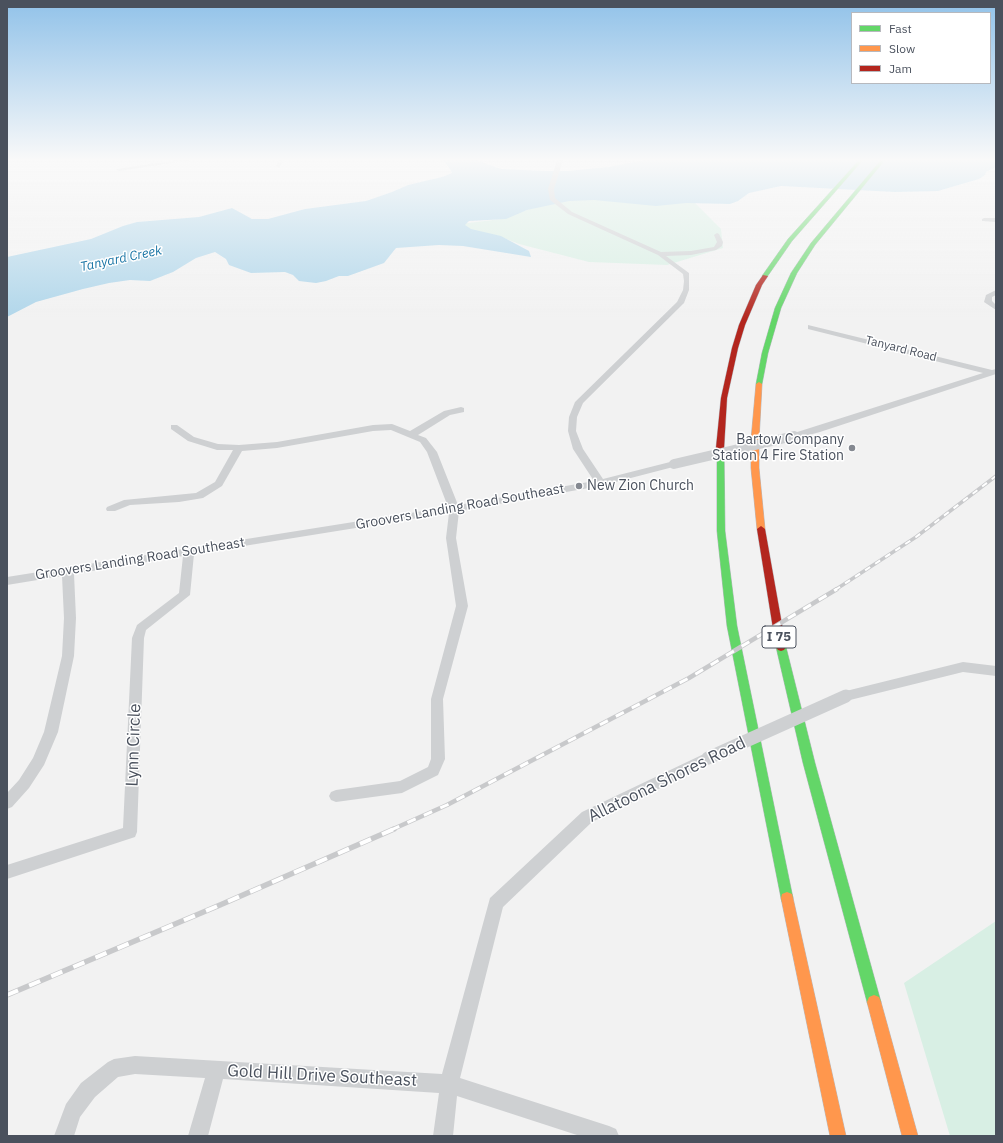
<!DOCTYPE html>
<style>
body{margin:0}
#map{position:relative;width:1003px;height:1143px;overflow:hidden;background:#f2f2f2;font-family:"IBM Plex Sans",sans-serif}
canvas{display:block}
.frame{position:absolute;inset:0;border:8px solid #4a515d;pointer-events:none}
.legend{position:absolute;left:851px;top:12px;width:140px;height:72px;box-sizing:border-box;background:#fff;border:1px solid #b7b9be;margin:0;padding:5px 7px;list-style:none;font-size:12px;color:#4a515d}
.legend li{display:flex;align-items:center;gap:8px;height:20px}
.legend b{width:20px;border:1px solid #b7b9be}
</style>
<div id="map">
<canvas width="1003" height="1143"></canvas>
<div class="frame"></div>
<ul class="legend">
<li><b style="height:5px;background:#63d668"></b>Fast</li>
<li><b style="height:5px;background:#ff974d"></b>Slow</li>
<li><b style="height:5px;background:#b3261e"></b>Jam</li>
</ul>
</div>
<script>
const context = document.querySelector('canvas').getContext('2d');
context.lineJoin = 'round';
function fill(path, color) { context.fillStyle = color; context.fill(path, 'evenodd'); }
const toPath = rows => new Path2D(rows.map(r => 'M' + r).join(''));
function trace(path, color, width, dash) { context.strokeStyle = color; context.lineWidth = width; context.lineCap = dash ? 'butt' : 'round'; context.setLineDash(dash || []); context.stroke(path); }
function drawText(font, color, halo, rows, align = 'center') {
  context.font = font + ' "IBM Plex Sans",sans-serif'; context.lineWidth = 3; context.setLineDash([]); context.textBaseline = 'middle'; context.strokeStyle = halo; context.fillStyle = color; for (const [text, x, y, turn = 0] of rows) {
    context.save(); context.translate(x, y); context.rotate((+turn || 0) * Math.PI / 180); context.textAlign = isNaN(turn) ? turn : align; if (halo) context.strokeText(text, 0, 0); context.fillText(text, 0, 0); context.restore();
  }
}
fill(toPath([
 [573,198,694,202,721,229,723,248,667,265,589,262,519,244,499,236,469,230,460,224,501,219,544,204],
 [996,921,996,1136,950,1136,904,983]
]), '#d8efe4');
fill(toPath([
 [443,160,476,160,501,169,544,171,568,171,608,167,646,160,996,160,996,167,986,172,985,175,979,179,938,191,895,192,781,186,749,193,738,201,730,204,686,203,656,206,594,200,569,201,527,210,506,219,469,221,465,225,471,229,501,236,529,251,531,257,463,246,439,245,396,248,384,263,348,276,339,276,326,281,316,283,299,281,293,275,285,272,251,273,229,265,226,259,215,252,196,258,173,272,150,281,130,280,109,283,83,289,36,302,7,317,7,257,91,239,123,226,137,222,199,217,232,208,252,219,268,219,305,209,366,201,392,192,408,185,442,177,452,173,450,169]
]), '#b0d6ea');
const fast = toPath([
 [859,160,863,160,792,241,767,277,763,277,762,276,788,239,859,160],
 [881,160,885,160,815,245,797,273,781,308,768,353,762,384,761,385,757,385,756,384,762,353,775,308,791,273,811,243,881,160],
 [717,446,723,446,724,448,725,531,737,626,793,898,792,902,787,904,782,902,781,898,727,626,717,531,717,446],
 [781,643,784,644,786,647,815,763,881,1002,879,1007,874,1009,869,1007,867,1002,803,763,776,647,778,644,781,643]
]);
const slow = toPath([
 [759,382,762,384,759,440,759,468,765,529,761,532,757,529,751,468,751,440,756,384,759,382],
 [787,892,792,894,793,898,846,1136,830,1136,781,898,782,894,787,892],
 [874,995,879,997,881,1002,918,1136,902,1136,867,1002,869,997,874,995]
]);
const jam = toPath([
 [763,275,768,276,762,285,745,325,738,348,727,398,724,448,723,450,717,450,716,448,721,398,732,348,739,325,756,285,763,275],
 [761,526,765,529,786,647,784,650,781,651,778,650,776,647,757,529,761,526]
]);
trace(fast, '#b7bac0', 1);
trace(slow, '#b7bac0', 1);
trace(jam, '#b7bac0', 1);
fill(toPath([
 [177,160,191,160,119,171,116,169,177,160],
 [279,160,284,160,279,168,276,166,279,160],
 [557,160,563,160,554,189,555,198,572,212,661,252,691,251,714,247,717,242,714,235,717,233,719,234,723,242,722,246,716,250,691,255,666,256,689,273,689,290,684,303,583,403,577,417,576,431,583,449,603,479,674,461,677,462,679,464,677,466,600,486,459,511,456,538,468,606,443,699,445,759,438,775,402,793,336,802,331,800,329,796,331,792,336,790,400,781,428,767,431,759,431,699,456,606,446,538,449,513,194,554,190,595,146,630,144,638,137,832,135,837,7,879,7,865,123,828,132,638,137,625,179,593,183,556,74,574,76,618,74,656,58,732,44,765,29,788,12,807,7,809,7,793,19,780,33,758,44,732,62,656,64,618,62,576,7,585,7,577,448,507,427,452,420,442,391,430,373,431,277,448,242,451,222,486,203,498,179,502,130,505,115,511,107,511,106,509,107,507,124,500,196,493,215,482,233,450,217,450,188,441,171,429,171,425,177,425,194,437,218,444,239,445,277,442,373,425,392,424,410,431,444,411,461,407,464,408,464,412,450,415,418,435,426,438,437,452,458,505,594,481,573,449,568,431,569,417,575,402,677,302,683,290,684,281,683,274,658,255,568,214,550,200,548,189,557,160],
 [984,218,996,218,996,222,982,221,982,219,984,218],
 [996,290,996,295,992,297,992,301,996,305,996,310,984,302,986,295,996,290],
 [808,325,992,370,996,369,996,374,820,432,794,439,791,438,791,434,983,373,808,329,808,325],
 [963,662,996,666,996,676,963,672,846,701,841,700,840,696,841,692,846,691,963,662],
 [708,752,713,754,715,758,713,762,592,822,503,907,460,1078,609,1126,616,1129,619,1136,580,1136,457,1096,453,1136,433,1136,439,1093,223,1079,208,1136,188,1136,205,1078,135,1074,118,1077,95,1097,80,1117,74,1136,54,1136,66,1104,81,1083,108,1062,114,1059,135,1056,442,1074,490,898,582,812,708,752]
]), '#ced0d2');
fill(fast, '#63d668');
fill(slow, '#ff974d');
fill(jam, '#b3261e');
const railFar2 = toPath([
 [835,590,916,537,996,476]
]);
const railFar1 = toPath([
 [391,830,447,805,689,678,837,589]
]);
const rail = toPath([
 [7,995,220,905,394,829]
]);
trace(railFar2, '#c8c9cb', 3.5);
trace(railFar1, '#c8c9cb', 4.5);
trace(rail, '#c8c9cb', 5.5);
trace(railFar2, '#fff', 2, [6]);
trace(railFar1, '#fff', 3, [9]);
trace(rail, '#fff', 4, [12]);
trace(toPath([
 [674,464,794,436]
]), '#ced0d2', 10);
trace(toPath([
 [708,758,846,696]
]), '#ced0d2', 13);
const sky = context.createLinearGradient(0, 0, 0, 320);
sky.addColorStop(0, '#91c2e9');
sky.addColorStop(0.5, '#f9f9f9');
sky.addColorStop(1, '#f9f9f900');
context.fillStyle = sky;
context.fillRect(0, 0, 1003, 320);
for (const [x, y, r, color] of [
 [852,448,4,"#858991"],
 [579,486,4,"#858991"]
]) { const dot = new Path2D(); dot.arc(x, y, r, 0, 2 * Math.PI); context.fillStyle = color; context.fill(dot); trace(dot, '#fff', 1.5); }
drawText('12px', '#4a515d', '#fff', [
 ["Tanyard Road",901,349,14]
]);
drawText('italic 13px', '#1673a4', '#fff', [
 ["Tanyard Creek",121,259,-12]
]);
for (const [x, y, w] of [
 [779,637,34]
]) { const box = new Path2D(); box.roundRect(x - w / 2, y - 11, w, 22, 3); context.fillStyle = '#fff'; context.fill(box); trace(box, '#4a515d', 1); }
drawText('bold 13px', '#4a515d', null, [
 ["I 75",779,637]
]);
drawText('14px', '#4a515d', '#fff', [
 ["Bartow Company",844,440],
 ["Station 4 Fire Station",844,456],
 ["New Zion Church",587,486,"left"]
], 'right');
drawText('14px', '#4a515d', '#fff', [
 ["Groovers Landing Road Southeast",460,507,-10],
 ["Groovers Landing Road Southeast",140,559,-9]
]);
drawText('17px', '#4a515d', '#fff', [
 ["Lynn Circle",134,745,-88],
 ["Allatoona Shores Road",667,780,-26],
 ["Gold Hill Drive Southeast",322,1076,3]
]);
</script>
